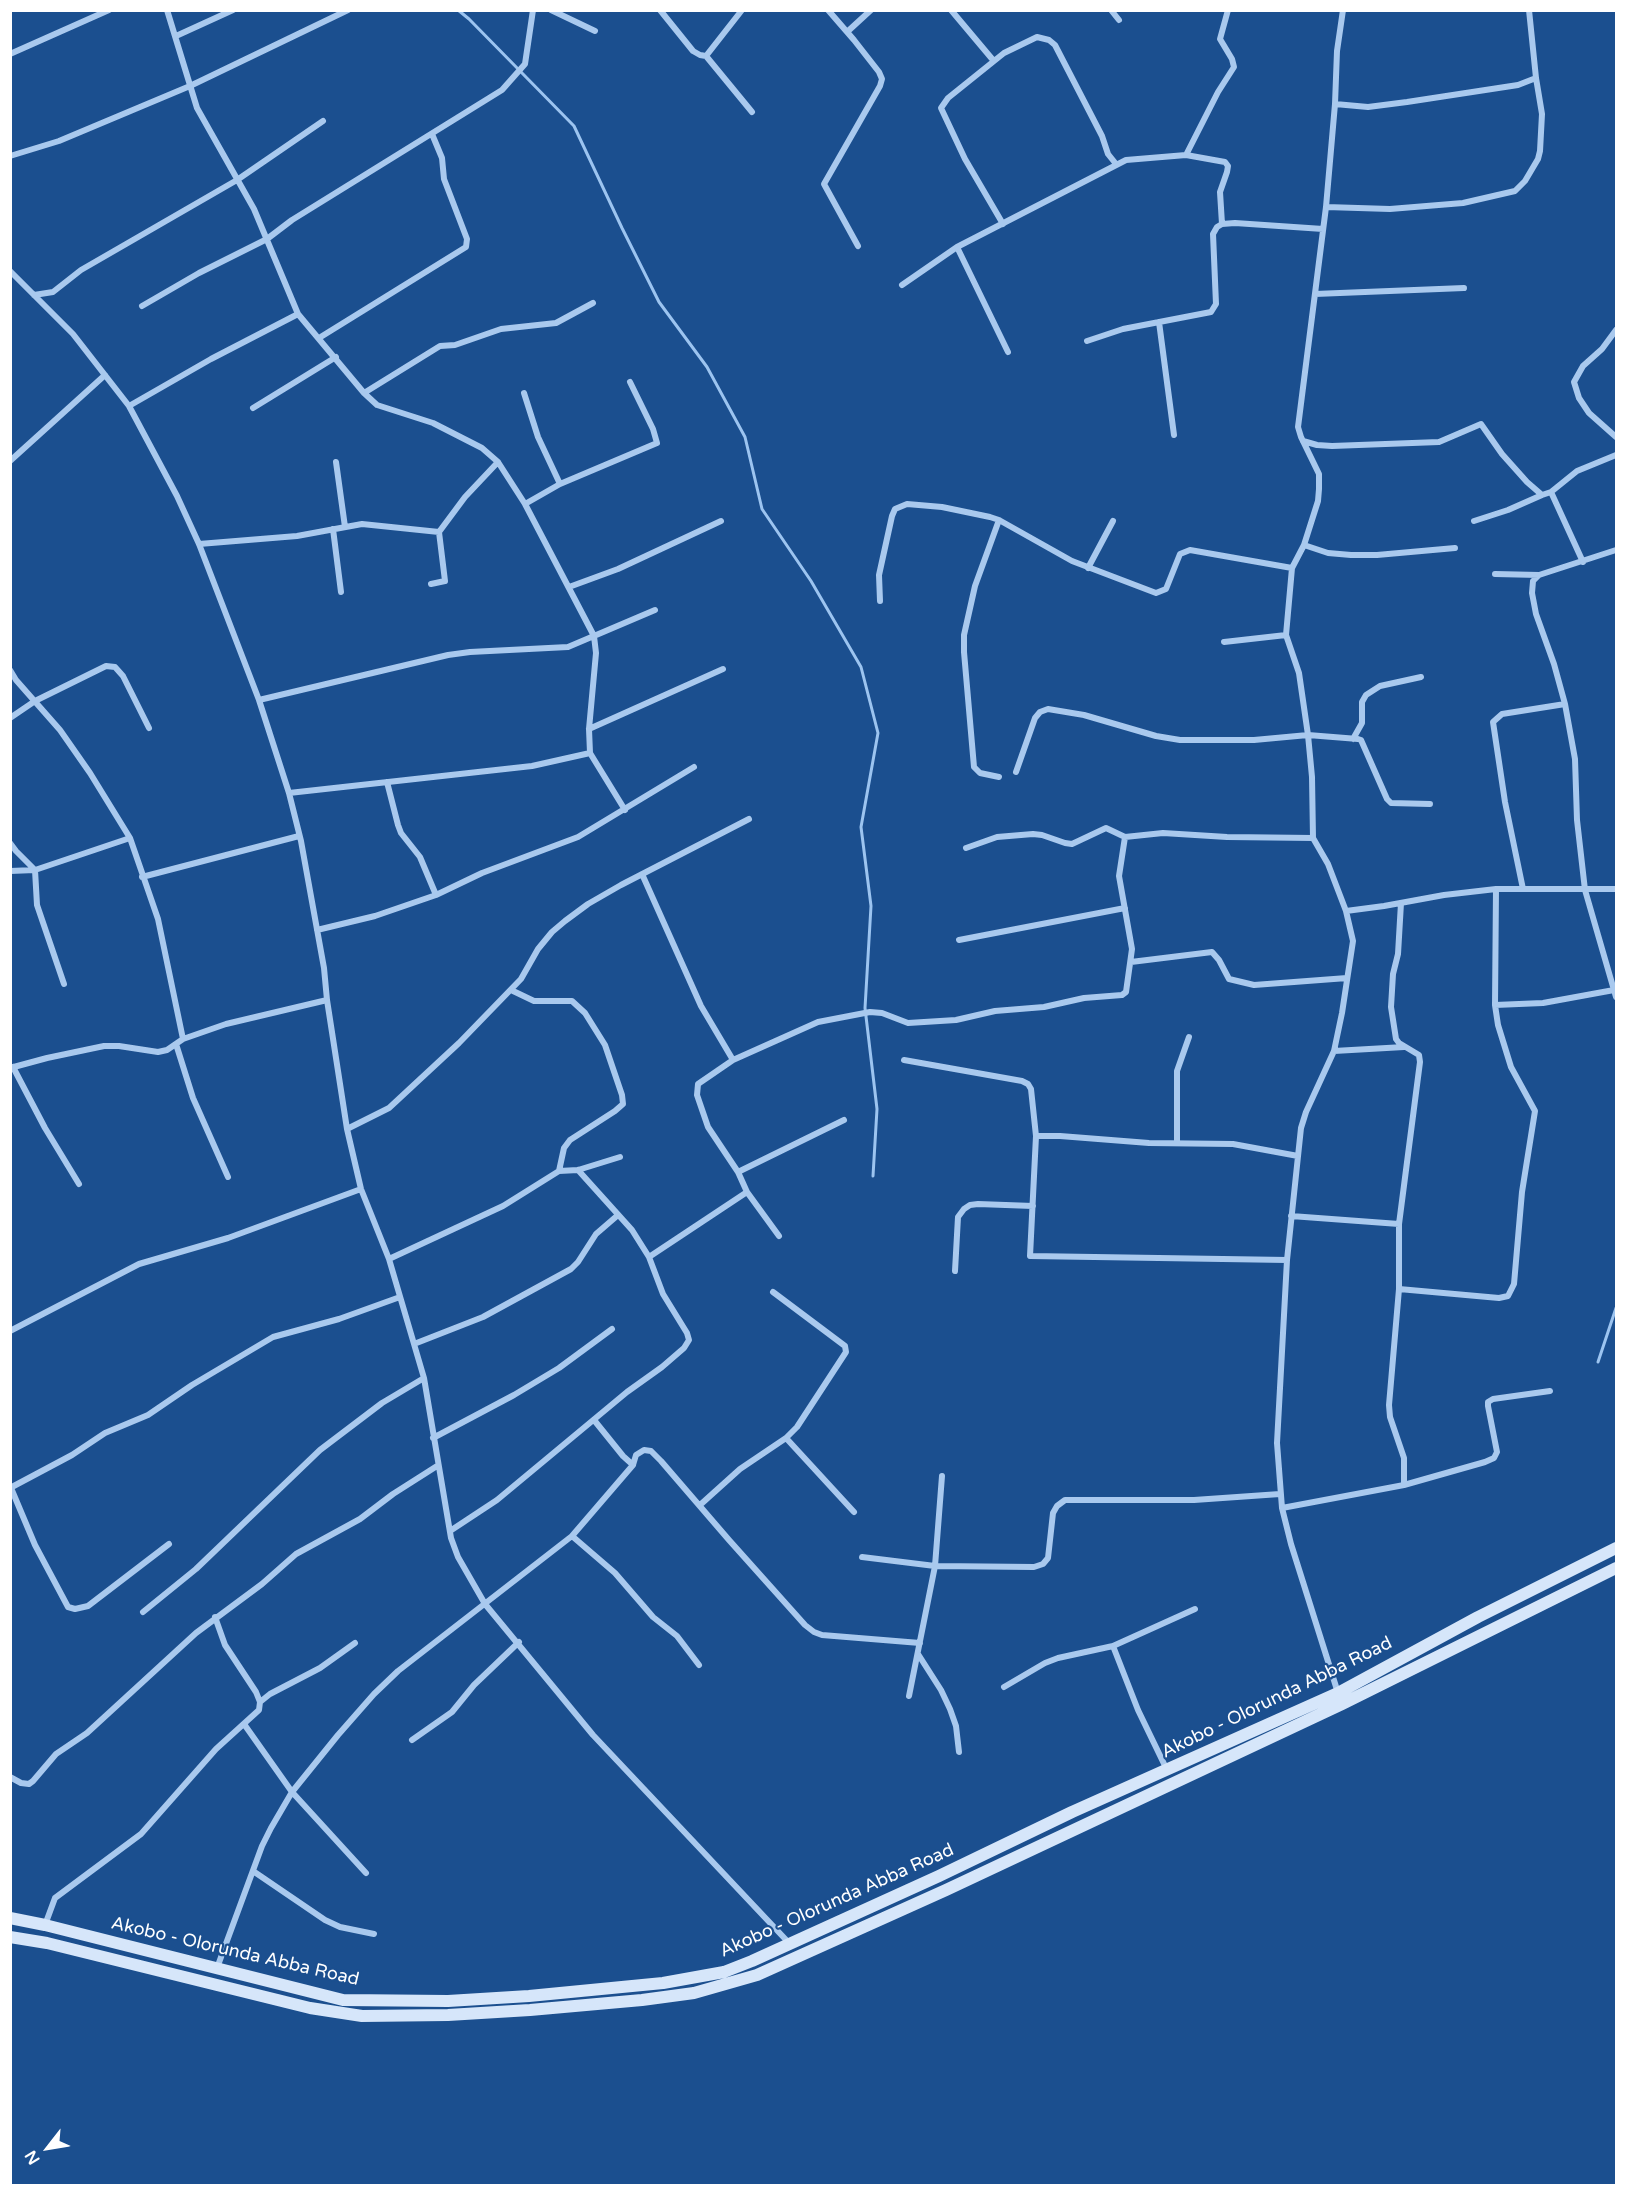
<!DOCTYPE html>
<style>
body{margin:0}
#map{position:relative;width:1627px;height:2196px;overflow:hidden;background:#1b4f8f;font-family:"Varela Round",sans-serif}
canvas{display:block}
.frame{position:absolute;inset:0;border:12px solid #fff;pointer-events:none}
.north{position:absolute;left:18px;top:2118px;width:60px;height:60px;-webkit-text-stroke:4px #1b4f8f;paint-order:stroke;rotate:239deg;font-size:16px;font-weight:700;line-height:24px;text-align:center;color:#fff}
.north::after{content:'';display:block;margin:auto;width:21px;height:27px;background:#fff;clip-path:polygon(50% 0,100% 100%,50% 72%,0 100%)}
</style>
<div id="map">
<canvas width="1627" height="2196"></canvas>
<div class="frame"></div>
<div class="north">N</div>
</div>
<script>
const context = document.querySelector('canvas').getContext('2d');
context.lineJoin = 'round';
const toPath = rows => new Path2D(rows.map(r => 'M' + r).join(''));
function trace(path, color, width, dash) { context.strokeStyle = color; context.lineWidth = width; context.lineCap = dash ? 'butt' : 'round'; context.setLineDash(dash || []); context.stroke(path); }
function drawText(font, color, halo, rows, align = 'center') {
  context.font = font + ' "Varela Round",sans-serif'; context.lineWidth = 4.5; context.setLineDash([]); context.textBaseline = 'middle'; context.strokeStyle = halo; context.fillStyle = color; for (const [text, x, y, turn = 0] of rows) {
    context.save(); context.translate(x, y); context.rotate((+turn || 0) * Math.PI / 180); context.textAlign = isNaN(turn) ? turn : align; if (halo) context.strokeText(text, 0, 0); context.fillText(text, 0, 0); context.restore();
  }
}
trace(toPath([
 [458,10,469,19,574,126,622,228,659,302,707,367,745,437,762,509,811,581,861,667,878,733,861,827,871,906,865,1008,877,1109,873,1176],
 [1598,1362,1616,1308]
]), '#9cc4f0', 3);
trace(toPath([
 [167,10,197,108,254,209,298,314,364,393,377,405,433,423,482,448,498,462,525,504,594,636,596,653,589,729,590,753,625,810],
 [551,10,595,31],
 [660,10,693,51,700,55,706,56,742,10],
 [828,10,854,40,879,72,882,79,880,86,824,184,858,246],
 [951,10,993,60],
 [1111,10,1119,20],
 [847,32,871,10],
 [176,36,233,10],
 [10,54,109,10],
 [706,56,752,112],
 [1335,104,1368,107,1407,102,1518,85,1536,78],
 [1186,155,1218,92,1234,67,1232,59,1220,39,1228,10],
 [10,156,59,141,190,86,348,10],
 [1326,207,1390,209,1463,203,1515,191,1525,181,1538,159,1540,151,1542,114,1536,78,1529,10],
 [1003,224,965,159,941,108,948,98,1004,53,1037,37,1049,40,1055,45,1102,136,1108,154,1116,164],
 [957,247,1008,352],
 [10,271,73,334,129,406,177,496,199,544,259,700,289,793,301,841,324,968,327,1000,347,1129,361,1189,389,1259,424,1378,451,1538,458,1557,485,1604,593,1735,789,1943],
 [902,285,957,247,1126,160,1186,155,1225,162,1228,166,1227,172,1220,192,1222,224],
 [1315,294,1464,288],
 [34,295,53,292,81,270,237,180,323,121],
 [142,306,199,273,267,239,292,220,502,90,525,64,533,10],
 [1159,322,1174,435],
 [1616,330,1602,349,1583,366,1574,382,1579,398,1589,413,1616,437],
 [319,338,466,247,467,239,444,179,442,158,432,134],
 [1087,341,1123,329,1211,312,1216,304,1213,234,1217,227,1222,224,1235,223,1323,229],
 [364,393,440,346,455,345,501,329,556,323,593,303],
 [524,393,538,437,560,484],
 [129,406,211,359,298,314],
 [253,408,336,357],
 [1303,441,1317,445,1332,446,1439,442,1481,424,1502,454,1527,482,1542,495,1551,492,1583,562],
 [10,461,105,375],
 [336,462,345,527],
 [1551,492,1577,471,1616,455],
 [525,504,560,484,657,443,653,429,630,382],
 [999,520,975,586,964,635,964,652,974,767,980,773,999,777],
 [1474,521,1508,510,1542,495],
 [333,529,341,592],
 [199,544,297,536,362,524,439,532],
 [1304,545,1328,553,1351,555,1377,555,1455,548],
 [1616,550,1539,575,1533,581,1532,593,1536,614,1554,664,1565,704,1575,759,1577,820,1585,890,1616,997],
 [1088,568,1113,521],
 [1495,574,1539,575],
 [431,584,445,581,439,532,465,497,498,462],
 [569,587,618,569,721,521],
 [880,601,879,575,892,516,895,509,907,504,942,507,990,517,999,520,1072,561,1156,593,1166,589,1180,554,1190,550,1292,568],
 [1224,642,1286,635],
 [10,670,16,680,60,730,90,773,130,838,158,919,183,1039],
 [259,700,448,655,470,652,568,647,655,610],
 [10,718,35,701,106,666,115,667,123,676,149,728],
 [589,729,723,669],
 [1353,739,1362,723,1362,702,1366,695,1380,686,1421,677],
 [1016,772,1035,718,1040,712,1048,709,1084,715,1156,736,1180,740,1254,740,1308,735,1358,739,1361,740,1387,799,1391,803,1430,804],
 [387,782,398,825,401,833,420,857,436,895],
 [289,793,532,766,590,753],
 [10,843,16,851,35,870,37,905,64,984],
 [966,848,997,837,1033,834,1042,835,1065,843,1072,844,1106,828,1125,837,1163,833,1227,837,1313,838],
 [10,871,35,870,130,838],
 [642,874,701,1006,733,1060],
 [142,877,299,836],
 [1523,889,1505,802,1493,722,1502,714,1565,704],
 [1401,903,1398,954,1393,974,1391,1007,1396,1039,1399,1043,1419,1055,1420,1062,1399,1224,1399,1289,1389,1405,1390,1417,1404,1458,1404,1485],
 [1346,911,1384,906,1444,895,1496,889,1616,889],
 [317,930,375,916,436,895,482,873,578,837,694,767],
 [959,940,1125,908],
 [1131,962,1212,952,1219,960,1229,979,1254,985,1347,978],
 [511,990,534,1001,572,1001,585,1013,605,1045,622,1095,623,1104,615,1111,570,1140,564,1148,559,1171],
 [1495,1005,1543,1003,1614,990],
 [176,1044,193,1098,228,1177],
 [1334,1051,1404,1047],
 [904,1060,1022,1081,1028,1084,1031,1089,1036,1136,1030,1256,1287,1260],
 [13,1067,45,1128,79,1184],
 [10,1068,47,1058,104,1046,119,1046,158,1052,167,1050,183,1039,226,1024,327,1000],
 [347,1129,389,1108,459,1043,521,979,538,949,552,932,565,921,588,904,621,885,749,819],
 [1036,1136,1060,1136,1149,1143,1233,1144,1298,1156],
 [1177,1143,1177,1071,1189,1037],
 [578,1170,632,1230,649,1257,747,1192,738,1172,708,1127,697,1095,698,1084,733,1060,818,1022,870,1012,882,1013,908,1023,956,1020,995,1011,1044,1007,1084,998,1122,995,1126,992,1132,949,1119,876,1125,837],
 [738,1172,844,1120],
 [747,1192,779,1236],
 [1291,1216,1399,1224],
 [389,1259,503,1206,559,1171,578,1170,620,1157],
 [955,1271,958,1217,964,1209,970,1205,978,1204,1033,1206],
 [1399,1289,1499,1298,1508,1296,1514,1284,1522,1192,1535,1111,1511,1067,1498,1025,1495,1005,1496,889],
 [10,1331,139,1264,228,1238,361,1189],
 [414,1344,483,1317,571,1269,578,1262,596,1234,618,1215],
 [594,1420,623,1456,633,1465],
 [433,1438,514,1395,559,1368,612,1329],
 [786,1438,854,1512],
 [10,1488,72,1455,105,1433,148,1415,192,1385,273,1337,339,1319,400,1297],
 [11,1488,35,1545,68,1607,75,1609,88,1606,169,1544],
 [700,1505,740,1469,786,1438,797,1427,846,1352,845,1346,773,1292],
 [1282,1508,1404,1485,1485,1462,1494,1458,1497,1452,1488,1406,1488,1402,1493,1399,1550,1391],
 [450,1531,497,1500,627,1392,662,1367,684,1348,689,1340,687,1333,663,1294,649,1257],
 [572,1536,615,1573,653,1617,677,1636,699,1665],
 [862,1557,935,1566,1034,1567,1043,1564,1048,1558,1053,1513,1057,1506,1065,1500,1194,1500,1280,1494],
 [143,1612,196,1569,320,1450,382,1403,424,1378],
 [1113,1646,1138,1710,1167,1770],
 [918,1654,941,1690,950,1709,956,1726,959,1752],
 [1004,1687,1045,1663,1058,1658,1113,1646,1195,1609],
 [1338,1693,1291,1544,1282,1508,1277,1443,1287,1260,1301,1128,1306,1112,1334,1051,1342,1013,1353,941,1346,911,1328,864,1313,838,1312,777,1308,735,1299,673,1286,635,1292,568,1304,545,1318,501,1319,489,1319,474,1301,437,1298,427,1326,207,1335,104,1337,51,1343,10],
 [909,1696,935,1566,942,1476],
 [260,1702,270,1694,320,1668,355,1643],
 [244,1724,292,1792,366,1873],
 [412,1740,452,1712,474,1685,519,1642],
 [10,1777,21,1783,29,1784,33,1781,56,1754,87,1733,196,1633,262,1584,296,1554,360,1519,393,1494,437,1466],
 [253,1871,325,1920,340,1927,374,1934],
 [45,1925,55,1898,141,1834,216,1749,259,1710,260,1702,256,1692,225,1645,215,1617],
 [217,1968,262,1846,271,1828,292,1792,338,1735,374,1694,398,1671,572,1536,633,1465,636,1455,644,1450,651,1451,661,1461,729,1540,805,1625,814,1632,822,1635,920,1643]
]), '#a9c9ee', 6);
trace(toPath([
 [10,1918,45,1925,343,2000,448,2001,529,1996,663,1983,724,1972,752,1961,939,1876,1072,1812,1338,1693,1478,1617,1616,1548],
 [10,1937,47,1943,310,2008,362,2016,448,2015,530,2010,642,2000,694,1993,757,1975,946,1890,1342,1704,1616,1568]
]), '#d6e6fa', 12);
drawText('18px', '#fff', '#1b4f8f', [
 ["Akobo - Olorunda Abba Road",1277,1698,-26],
 ["Akobo - Olorunda Abba Road",837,1901,-24],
 ["Akobo - Olorunda Abba Road",235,1952,13]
]);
</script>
